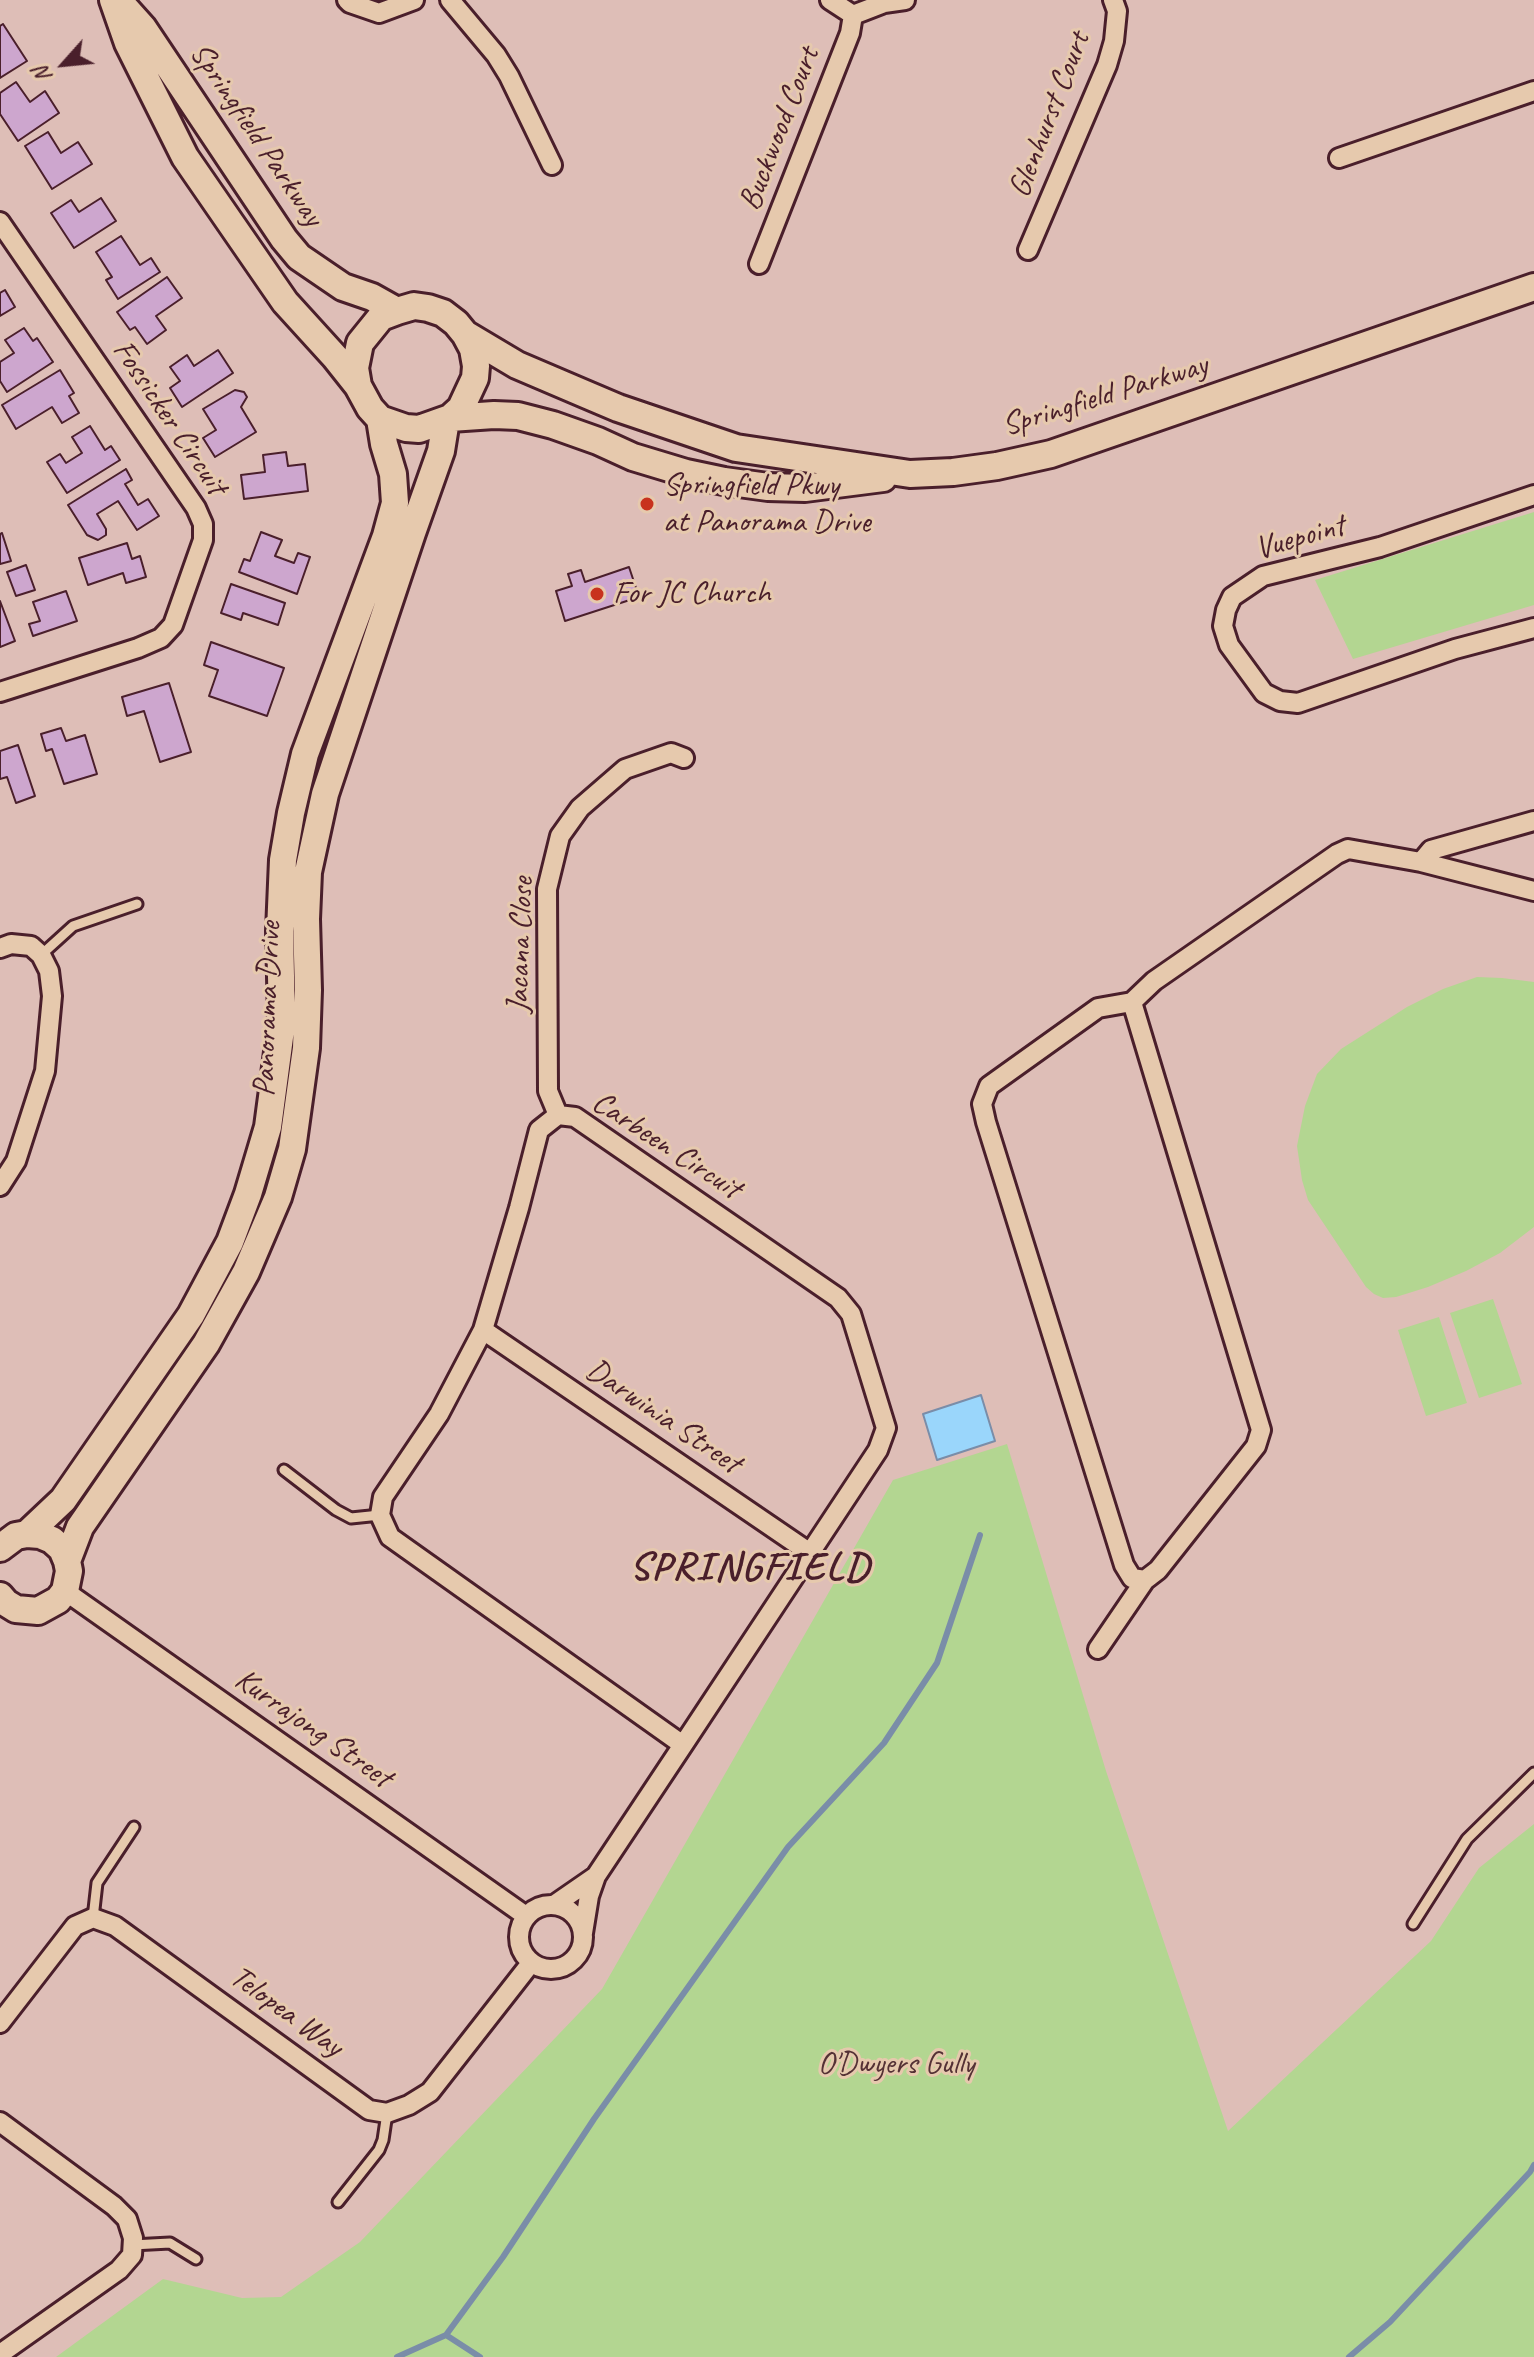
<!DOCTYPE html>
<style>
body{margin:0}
#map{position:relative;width:1534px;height:2357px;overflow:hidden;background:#debeb7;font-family:Caveat,sans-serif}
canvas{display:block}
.north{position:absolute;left:24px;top:24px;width:80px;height:80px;-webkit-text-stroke:6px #e6c9ad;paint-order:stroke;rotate:243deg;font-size:22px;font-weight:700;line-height:32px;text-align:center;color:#4a1f2b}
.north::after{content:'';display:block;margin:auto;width:28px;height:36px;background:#4a1f2b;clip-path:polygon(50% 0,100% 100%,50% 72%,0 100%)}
</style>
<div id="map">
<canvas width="1534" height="2357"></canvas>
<div class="north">N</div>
</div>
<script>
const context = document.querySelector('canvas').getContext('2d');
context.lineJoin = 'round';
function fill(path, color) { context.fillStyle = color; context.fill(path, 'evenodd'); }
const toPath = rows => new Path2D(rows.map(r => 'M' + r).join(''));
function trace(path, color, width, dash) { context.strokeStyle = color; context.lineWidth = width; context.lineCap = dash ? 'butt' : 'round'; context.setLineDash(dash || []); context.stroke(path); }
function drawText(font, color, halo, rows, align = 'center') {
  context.font = font + ' Caveat,sans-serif'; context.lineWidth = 6; context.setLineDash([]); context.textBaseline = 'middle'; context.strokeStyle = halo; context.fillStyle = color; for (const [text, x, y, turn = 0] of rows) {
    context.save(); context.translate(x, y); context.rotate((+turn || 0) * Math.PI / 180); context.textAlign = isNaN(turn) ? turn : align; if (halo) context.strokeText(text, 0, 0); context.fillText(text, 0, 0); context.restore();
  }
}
fill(toPath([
 [1534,512,1534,605,1353,659,1315,580],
 [1477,977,1502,978,1534,982,1534,1227,1500,1253,1466,1271,1428,1287,1396,1297,1383,1298,1374,1294,1366,1287,1308,1200,1302,1180,1297,1146,1305,1106,1317,1074,1341,1049,1407,1007,1443,989],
 [1493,1299,1522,1384,1479,1398,1450,1313],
 [1439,1317,1467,1403,1426,1416,1398,1330],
 [1007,1444,1106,1771,1228,2131,1431,1941,1479,1868,1534,1824,1534,2357,56,2357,163,2279,242,2298,281,2297,360,2242,602,1989,893,1480]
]), '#b3d691');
const water = toPath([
 [981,1395,995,1441,937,1460,923,1414,981,1395]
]);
fill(water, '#9ad6fb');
trace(water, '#7a8da8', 2);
trace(toPath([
 [446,2335,480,2357],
 [397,2357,446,2335,503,2257,594,2119,788,1847,884,1743,937,1663,980,1535],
 [1349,2357,1390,2322,1530,2172,1534,2165]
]), '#7a8da8', 6);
const building = toPath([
 [3,24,27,61,0,78,0,26,3,24],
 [16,82,30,102,45,91,59,113,18,141,0,114,0,93,16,82],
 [48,132,61,153,78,142,92,164,52,189,25,146,48,132],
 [101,198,116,221,74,248,51,213,71,200,79,212,101,198],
 [121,236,140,265,151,258,160,272,118,299,106,280,112,277,96,252,121,236],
 [167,277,182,298,156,316,166,330,147,344,135,327,130,330,117,312,167,277],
 [5,290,15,307,0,316,0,293,5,290],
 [24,328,33,341,37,338,53,362,7,392,0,381,0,362,14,353,5,340,24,328],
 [218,350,233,373,182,407,170,388,180,381,170,367,187,355,194,366,218,350],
 [60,370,74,393,69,396,79,413,62,423,52,407,16,429,2,405,60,370],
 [235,390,244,392,247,397,241,407,256,432,215,457,203,438,216,430,203,409,235,390],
 [90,426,105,450,111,446,120,460,67,493,47,462,60,454,66,463,82,453,72,437,90,426],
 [286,452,288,466,305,464,308,491,244,499,241,475,265,472,263,455,286,452],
 [126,469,132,480,125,484,138,505,148,499,159,516,137,530,118,501,97,514,106,529,106,535,98,540,87,535,68,505,126,469],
 [261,532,282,540,275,556,294,563,298,553,310,557,297,594,239,572,244,559,250,561,261,532],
 [2,533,11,561,0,564,0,534,2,533],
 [127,543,132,559,140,556,146,577,126,583,123,573,88,585,79,558,127,543],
 [26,565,35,590,16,596,7,572,26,565],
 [629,567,639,597,565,621,556,591,572,586,568,574,581,570,585,582,629,567],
 [231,584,285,603,278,625,243,613,241,620,221,613,231,584],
 [66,591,77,621,33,636,29,624,40,621,33,602,66,591],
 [0,601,15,641,0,647,0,601],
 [211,642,284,668,267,716,209,696,218,670,204,665,211,642],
 [169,683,191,752,160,762,144,711,127,716,122,697,169,683],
 [61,728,66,741,85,735,97,774,64,784,52,749,46,751,41,734,61,728],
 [18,745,35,796,16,803,7,777,0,779,0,751,18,745]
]);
fill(building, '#cda6ce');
trace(building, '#4a1f2b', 2);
const lane = toPath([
 [41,955,73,926,137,904],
 [284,1470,336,1510,351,1518,380,1515],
 [93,1918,97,1883,134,1827],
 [1413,1924,1467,1839,1534,1773],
 [338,2202,379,2150,383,2140,387,2113],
 [132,2245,170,2243,196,2259]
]);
const street = toPath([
 [347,0,350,3,379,13,414,0],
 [450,0,496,55,509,76,552,165],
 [830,0,853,15,884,3,905,0],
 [1339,158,1534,91],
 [0,222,196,508,203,524,203,540,173,625,161,638,138,648,0,692],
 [1028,250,1107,65,1114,41,1117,11,1113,0],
 [759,264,850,33,853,15],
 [1534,495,1380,547,1263,576,1232,597,1226,610,1223,626,1229,645,1264,693,1280,701,1298,703,1455,649,1534,628],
 [1421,862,1431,850,1534,821],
 [0,948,11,944,31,946,41,955,49,971,52,996,45,1071,16,1161,0,1186],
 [1132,1002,1261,1430,1256,1446,1158,1570,1145,1580,1132,1578,1124,1565,986,1122,982,1104,989,1086,1098,1008,1132,1002,1154,981,1337,854,1348,849,1421,862,1534,891],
 [558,1115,548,1091,547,889,560,836,580,808,625,769,671,753,684,758],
 [483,1330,810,1553],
 [65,1591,526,1916],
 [1098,1649,1145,1580],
 '519 1937a32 32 0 1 1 64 0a32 32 0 1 1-64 0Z',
 [554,1905,596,1876],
 [583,1933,589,1896,596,1876,683,1745,878,1450,886,1428,851,1314,838,1298,575,1117,558,1115,539,1130,519,1208,483,1330,439,1414,383,1497,380,1515,390,1537,683,1745],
 [0,2023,75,1926,93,1918,115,1926,369,2110,387,2113,409,2105,430,2092,531,1963],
 [0,2122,114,2206,127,2219,133,2238,132,2255,119,2270,0,2354]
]);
const secondary = toPath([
 [113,0,128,43,185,157,285,302,335,357,358,386,370,408,380,419,406,428,419,429,450,418,461,408,475,378,476,366,473,349,465,334,456,323,443,313,428,308,414,306,397,311,381,317,360,343,355,368,358,386],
 [118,0,143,28,284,239,299,257,343,287,372,297,397,311],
 [465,334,517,365,585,394,618,408,736,448,910,474,953,472,997,466,1051,454,1534,287],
 [450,418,494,415,518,416,553,425,598,441,633,457,686,473,724,481,768,487,805,488,883,478],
 [27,1534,63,1500,191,1315,230,1242,248,1194,268,1127,282,1022,280,931,283,860,291,813,305,754,386,536,395,503,393,474,384,444,380,419],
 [0,1548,16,1536,27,1534,40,1535,52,1540,62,1549,67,1561,69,1571,65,1591,58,1600,38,1611,16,1609,6,1603,0,1596],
 [67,1561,80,1527,206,1344,246,1272,278,1197,292,1149,306,1048,308,990,306,919,308,872,325,794,412,533,441,451,446,420]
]);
trace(lane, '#4a1f2b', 15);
trace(street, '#4a1f2b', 24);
trace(secondary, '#4a1f2b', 32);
trace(lane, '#e6c9ad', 9);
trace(street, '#e6c9ad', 18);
trace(secondary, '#e6c9ad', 26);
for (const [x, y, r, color] of [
 [647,504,8,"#c8321e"],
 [597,594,8,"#c8321e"]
]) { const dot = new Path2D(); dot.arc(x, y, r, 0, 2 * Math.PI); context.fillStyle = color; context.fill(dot); trace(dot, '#e6c9ad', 3); }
drawText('32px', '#4a1f2b', '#e6c9ad', [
 ["Glenhurst Court",1050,115,-69],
 ["Buckwood Court",780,129,-69],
 ["Springfield Parkway",256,135,56],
 ["Springfield Parkway",1105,396,-17],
 ["Fossicker Circuit",169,418,56],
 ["Vuepoint",1300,538,-16],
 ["Jacana Close",521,945,-88],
 ["Panorama Drive",268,1009,-88],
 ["Carbeen Circuit",666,1146,33],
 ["Darwinia Street",663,1417,34],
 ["Kurrajong Street",313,1729,35],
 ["Telopea Way",286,2012,36]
]);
drawText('32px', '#4a1f2b', '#e6c9ad', [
 ["Springfield Pkwy",663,486],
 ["at Panorama Drive",663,523],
 ["For JC Church",613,594]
], 'left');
drawText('32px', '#543135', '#e6c9ad', [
 ["O'Dwyers Gully",896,2065]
]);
context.letterSpacing = '2px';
drawText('bold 40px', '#4a1f2b', '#e6c9ad', [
 ["SPRINGFIELD",750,1569]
]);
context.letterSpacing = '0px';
</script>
